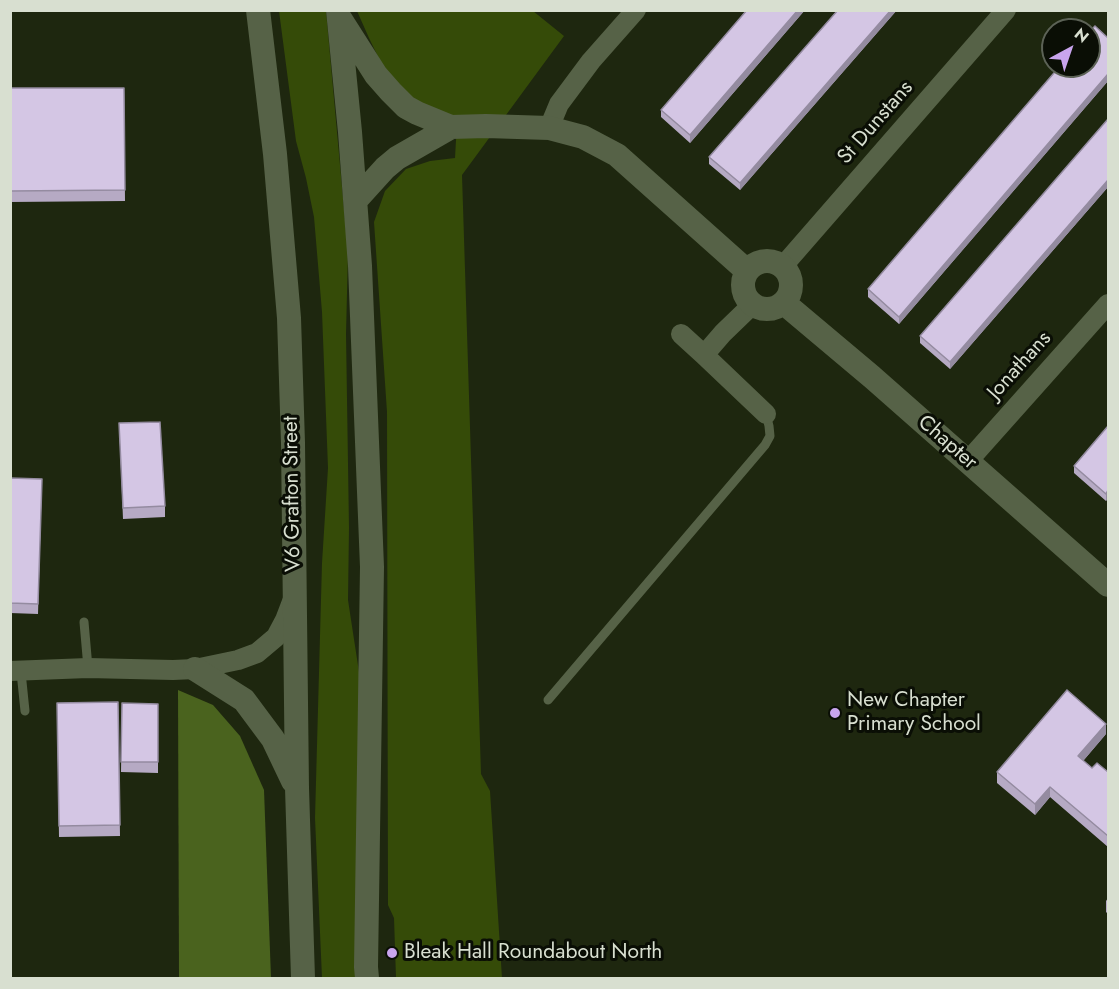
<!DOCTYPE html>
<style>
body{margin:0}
#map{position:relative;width:1119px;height:989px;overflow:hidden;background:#1e270f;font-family:Jost,sans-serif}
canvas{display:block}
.frame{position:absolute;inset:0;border:12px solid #d8dfd0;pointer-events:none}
.north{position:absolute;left:1041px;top:18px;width:60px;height:60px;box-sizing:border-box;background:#0a0e05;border:2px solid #5c6256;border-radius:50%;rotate:40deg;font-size:16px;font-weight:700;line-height:24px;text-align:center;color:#d8dfd0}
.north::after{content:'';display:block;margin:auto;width:21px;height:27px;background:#c9a5ee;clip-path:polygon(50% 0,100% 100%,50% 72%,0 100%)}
</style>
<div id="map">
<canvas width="1119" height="989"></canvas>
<div class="frame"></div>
<div class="north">N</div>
</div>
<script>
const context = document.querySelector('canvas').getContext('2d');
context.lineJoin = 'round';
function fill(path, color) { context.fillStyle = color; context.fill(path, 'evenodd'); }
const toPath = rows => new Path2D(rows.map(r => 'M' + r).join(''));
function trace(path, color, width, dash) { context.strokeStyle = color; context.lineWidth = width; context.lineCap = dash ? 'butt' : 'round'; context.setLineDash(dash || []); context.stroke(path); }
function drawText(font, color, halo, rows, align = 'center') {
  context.font = font + ' Jost,sans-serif'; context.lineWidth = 6; context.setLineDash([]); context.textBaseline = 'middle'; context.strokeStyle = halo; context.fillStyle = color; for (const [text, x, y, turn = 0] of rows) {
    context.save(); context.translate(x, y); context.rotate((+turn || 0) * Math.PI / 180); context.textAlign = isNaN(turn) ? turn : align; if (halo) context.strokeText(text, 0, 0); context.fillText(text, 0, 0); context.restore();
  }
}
fill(toPath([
 [279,11,326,11,348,253,346,334,349,528,348,600,359,672,359,978,322,978,315,818,322,563,328,468,322,312,314,217,306,178,296,141],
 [357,11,533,11,564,36,462,175,481,774,490,791,502,978,396,978,394,918,388,905,387,412,374,222,385,191,406,169,430,161,455,158,457,122,409,100,386,73,369,38]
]), '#354b08');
fill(toPath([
 [178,690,213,705,240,736,264,790,271,978,179,978]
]), '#4a631e');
trace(toPath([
 [84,622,88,668],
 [21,672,25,711],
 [548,700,765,445,770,436,769,426,766,414]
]), '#566247', 9);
trace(toPath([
 [549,128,559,104,591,61,636,10],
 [783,266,1006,10],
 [681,334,704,355,766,414],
 [704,355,723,333,752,305],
 [968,461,1108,304],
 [10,671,88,668,173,670,195,669,238,660,257,653,276,637,285,620,293,599]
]), '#566247', 20);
trace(toPath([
 [258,10,275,154,289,318,293,443,297,788,303,978],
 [338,10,350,132,360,266,372,567,366,967,367,978],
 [341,20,376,75,391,92,406,107,417,113,451,127,486,126,549,128,583,137,617,155,747,271],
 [356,200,385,168,397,158,451,127],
 '743 285a24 24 0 1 1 48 0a24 24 0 1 1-48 0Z',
 [784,303,872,377,1108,585],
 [195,669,244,700,273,739,293,781]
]), '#566247', 24);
fill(toPath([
 [747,10,805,10,690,143,661,117,661,110],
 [838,10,897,10,740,190,709,164,709,157],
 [1108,38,1108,81,899,324,868,297,868,289],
 [10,88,124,88,125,201,10,202],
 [1108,119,1108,187,950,369,920,343,920,336],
 [119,423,165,506,165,517,123,519],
 [1108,426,1108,498,1106,501,1074,473,1074,466],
 [10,478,42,479,38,614,10,613],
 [118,702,120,836,59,837,57,703],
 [122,703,158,704,158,773,121,772],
 [1106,734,1083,761,1092,768,1108,772,1108,847,1050,797,1035,815,997,783,997,772],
 [1108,898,1108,914,1106,912,1106,901]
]), '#b6aac4');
fill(toPath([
 [798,10,805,10,690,143,690,135],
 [891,10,897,10,740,190,740,183],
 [1108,74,1108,81,899,324,899,317],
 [1108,180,1108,187,950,369,950,362],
 [1108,490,1108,498,1106,501,1106,494],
 [1106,724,1106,734,1078,767,1078,756],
 [1050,787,1050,797,1035,815,1035,804]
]), '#948ba0');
const building = toPath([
 [747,10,798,10,690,135,661,110,747,10],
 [838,10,891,10,740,183,709,157,838,10],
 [1095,26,1108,38,1108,74,899,317,868,289,1060,66,1089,66,1089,32,1095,26],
 [10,88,124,88,125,190,10,191,10,88],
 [1108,119,1108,180,950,362,920,336,1108,119],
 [160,422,165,506,123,508,119,423,160,422],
 [1108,426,1108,490,1106,494,1074,466,1108,426],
 [10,478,42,479,38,604,10,603,10,478],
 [1067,690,1106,724,1078,756,1092,768,1097,763,1108,772,1108,836,1050,787,1035,804,997,772,1067,690],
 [118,702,120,825,59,826,57,703,118,702],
 [122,703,158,704,158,762,121,762,122,703]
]);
fill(building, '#d4c6e4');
trace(building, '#948ba0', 1.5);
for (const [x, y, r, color] of [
 [835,713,6,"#c9a5ee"],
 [392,953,6,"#c9a5ee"]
]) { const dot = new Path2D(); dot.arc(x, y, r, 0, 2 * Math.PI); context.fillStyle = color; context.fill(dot); trace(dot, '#0a0e05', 2); }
drawText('21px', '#d8dfd0', '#0a0e05', [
 ["St Dunstans",876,123,-49],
 ["Jonathans",1020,366,-48],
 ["Chapter",947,443,41],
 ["V6 Grafton Street",293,494,-91]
]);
drawText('21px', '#d8dfd0', '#0a0e05', [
 ["New Chapter",847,701],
 ["Primary School",847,725],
 ["Bleak Hall Roundabout North",404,953]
], 'left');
</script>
